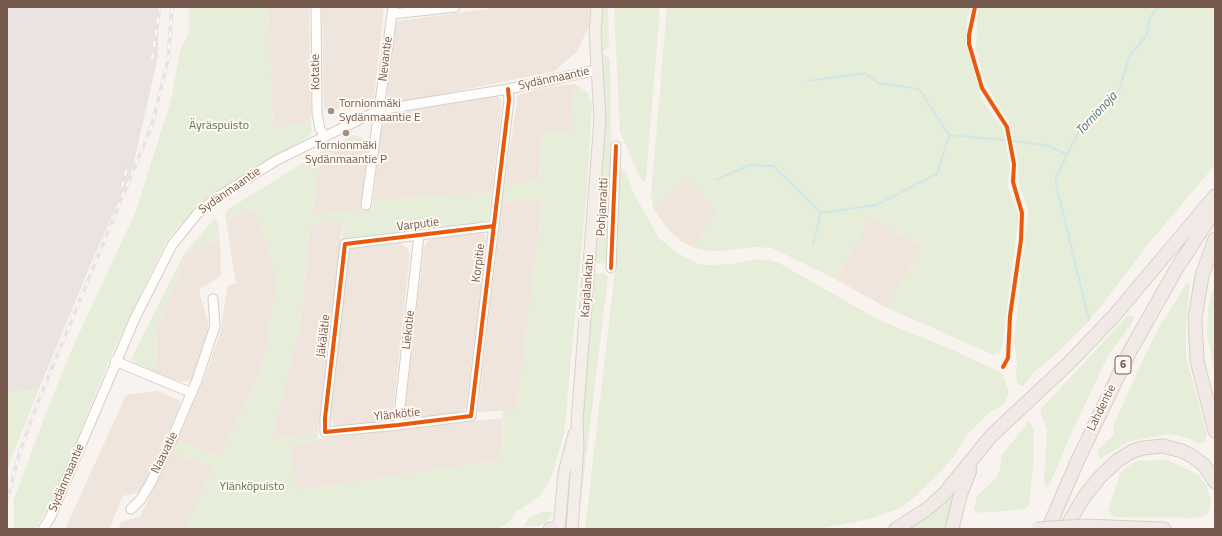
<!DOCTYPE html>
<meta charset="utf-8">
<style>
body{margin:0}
#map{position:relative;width:1222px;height:536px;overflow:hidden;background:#f8f3ee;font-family:"Titillium Web",sans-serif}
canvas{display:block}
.frame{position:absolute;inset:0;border:8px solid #765a4e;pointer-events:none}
</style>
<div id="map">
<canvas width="1222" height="536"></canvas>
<div class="frame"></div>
</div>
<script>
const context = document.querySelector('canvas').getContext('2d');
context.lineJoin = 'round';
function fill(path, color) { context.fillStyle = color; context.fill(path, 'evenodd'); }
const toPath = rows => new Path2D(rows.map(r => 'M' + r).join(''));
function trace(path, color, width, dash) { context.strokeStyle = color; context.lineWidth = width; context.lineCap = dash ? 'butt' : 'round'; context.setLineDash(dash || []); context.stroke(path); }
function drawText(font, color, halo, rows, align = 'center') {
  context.font = font + ' "Titillium Web",sans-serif'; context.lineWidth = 4; context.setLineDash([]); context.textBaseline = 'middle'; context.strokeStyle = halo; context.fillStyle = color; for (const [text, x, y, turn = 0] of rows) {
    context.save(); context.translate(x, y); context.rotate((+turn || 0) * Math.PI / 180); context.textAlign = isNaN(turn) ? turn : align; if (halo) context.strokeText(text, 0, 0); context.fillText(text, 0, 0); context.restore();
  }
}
fill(toPath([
 [268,7,309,7,311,123,273,128],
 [322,7,384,7,374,98,371,102,329,111,324,109],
 [501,7,590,7,589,27,577,51,555,71,396,104,389,101,387,93,395,24,398,21],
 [575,84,569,131,541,135,539,181,504,186,518,95,543,88],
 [495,96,499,97,502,103,492,192,373,201,381,130,388,116,392,114],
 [368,142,361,210,311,216,321,154],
 [688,177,717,212,694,248,681,241,666,227,653,208],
 [543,199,517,410,478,412,502,202],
 [255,208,278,281,263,365,221,457,177,441,204,379,220,333,228,285,236,284,226,221],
 [871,217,923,247,887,308,835,279],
 [343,220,318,432,271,440,300,324,310,224],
 [480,233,485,234,487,240,466,407,461,413,412,419,408,417,405,405,424,247,429,240,436,238],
 [220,238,221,274,219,277,199,290,210,331,193,376,191,380,182,382,156,373,157,328,188,252],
 [401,243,408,249,410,254,392,421,335,426,330,419,347,255,352,248,357,247],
 [157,391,179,400,180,406,140,492,123,496,109,529,65,529,126,395],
 [502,418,502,460,295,491,291,446,318,439],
 [172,452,214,468,186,528,118,529,121,522,140,516]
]), '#f0e5dc');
fill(toPath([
 [7,7,159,7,158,56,132,171,92,261,39,389,7,393]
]), '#ebe3df');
fill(toPath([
 [189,7,268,7,273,127,311,123,312,131,309,137,230,182,184,221,166,241,110,358,53,499,35,529,14,529,14,499,43,421,70,353,136,211,171,100,180,50,189,33],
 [602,7,608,7,609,46,606,50,602,51],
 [614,7,660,7,646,180,642,182,620,132],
 [667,7,971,7,967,19,966,44,983,102,1003,129,1010,169,1007,184,1019,215,1002,347,999,353,994,355,887,308,923,247,871,217,835,279,772,248,753,247,723,251,709,251,694,248,717,212,688,177,653,208,651,195],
 [979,7,1215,7,1215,165,1154,237,1091,319,1057,353,1034,372,1024,385,1021,386,1018,384,1016,375,1017,363,1014,341,1028,210,1018,180,1018,162,1011,126,985,83,976,49,977,18],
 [602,55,608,56,610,61,611,132,607,255,605,263,599,264,596,263,595,255,605,121],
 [575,84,588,93,592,104,587,189,564,435,551,478,540,496,516,512,508,523,498,529,185,529,214,469,172,452,177,441,221,457,263,365,278,281,255,208,226,221,225,215,227,210,314,156,353,135,363,138,368,142,321,155,311,215,372,209,373,201,492,192,488,219,485,222,342,240,343,220,310,224,300,324,271,440,318,432,318,439,291,446,295,491,502,460,503,411,517,410,543,199,502,202,504,186,539,180,541,135,569,131],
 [621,168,626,172,634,194,659,238,676,252,696,263,707,265,732,264,756,259,769,260,779,263,879,320,951,349,1002,373,1009,393,1006,400,1003,405,990,412,967,435,955,455,942,470,912,499,898,509,873,518,820,529,585,529,615,270],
 [214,219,217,221,220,238,188,252,157,328,156,373,134,363,131,359,184,254],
 [599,273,604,273,608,277,580,508,576,508,593,278,595,274],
 [1215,281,1215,374,1207,336,1208,309],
 [1187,283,1190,286,1186,321,1186,357,1207,434,1205,442,1198,444,1191,439,1170,434,1152,437,1128,442,1101,458,1097,454,1098,450,1113,436,1114,424,1141,364,1159,327],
 [1128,315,1134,317,1133,321,1107,358,1071,434,1049,486,1046,488,1044,481,1047,430,1040,410],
 [39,389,14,451,7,471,7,393],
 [1028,422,1031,423,1034,431,1033,468,1029,505,1025,509,1017,510,980,513,974,510,977,496,996,478,999,472,1002,455],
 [1167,460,1199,475,1207,487,1211,500,1209,511,1206,515,1197,518,1114,517,1108,511,1120,474,1126,467,1137,461],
 [957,488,947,529,904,529],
 [544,511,554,513,546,522,540,526,523,527,530,517]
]), '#e6eeda');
trace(toPath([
 [808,81,865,73,878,83,919,89,949,135,1005,140],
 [1013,141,1049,146,1066,154],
 [716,180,749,165,773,166,821,213,876,205,937,174,949,135],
 [813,244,821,213],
 [1089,320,1055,180,1079,131,1119,90,1130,55,1146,36,1150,17,1158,7]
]), '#d0e7e8', 2);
const minor = toPath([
 [316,7,317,113,320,129,325,136],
 [392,14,455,7],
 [366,205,393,7],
 [494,226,345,244,325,418,325,432,398,425,471,416,509,100,508,89],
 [611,268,616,146],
 [115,361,192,393],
 [398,425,419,235],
 [131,509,141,499,151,482,171,441,197,380,215,326,213,299],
 [43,529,50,518,135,318,172,245,198,213,216,198,277,160,379,110,508,89,597,70]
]);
const major = toPath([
 [559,529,564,473,574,434],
 [572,529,578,448,577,422,600,119,595,32,597,7]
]);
const highway = toPath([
 [1215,239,1202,276,1195,318,1197,361,1215,431],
 [1083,526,1164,529],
 [550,529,553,529],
 [896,529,927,509,944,494,991,436,1069,363,1114,316,1215,196],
 [952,529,960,496,970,470],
 [1048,529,1077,462,1130,351,1177,268,1215,210],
 [1065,529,1084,497,1100,477,1118,460,1133,451,1143,448,1163,446,1182,451,1192,456,1204,465,1215,482]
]);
trace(minor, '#d5cfc9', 11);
trace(major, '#d9d0cb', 13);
trace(highway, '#d9d0cb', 15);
trace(minor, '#fefdfc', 9);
trace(major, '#f3eee7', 11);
trace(highway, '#f1e9e6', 13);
const rail = toPath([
 [152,59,160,7],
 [122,187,128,164],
 [7,500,20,451,38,402,152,125,168,60,172,7]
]);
trace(rail, '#e5e3e6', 3.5);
trace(rail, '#fef8f1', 2, [6]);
const highwayBridge = toPath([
 [1037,529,1083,526]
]);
trace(highwayBridge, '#d9d0cb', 15, []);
trace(highwayBridge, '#f1e9e6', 13);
trace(toPath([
 [975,7,969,35,969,44,982,88,1007,127,1014,164,1013,182,1022,213,1021,240,1010,316,1008,358,1003,367],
 [494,226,345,244,325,418,325,432,398,425,471,416,509,100,508,89],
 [611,268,616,146]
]), '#e8590c', 4);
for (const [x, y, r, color] of [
 [331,111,4,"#a49086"],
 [346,133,4,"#a49086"]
]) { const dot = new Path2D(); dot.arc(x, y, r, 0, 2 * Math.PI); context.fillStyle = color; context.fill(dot); trace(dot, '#fef8f1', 1.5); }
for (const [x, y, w] of [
 [1123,365,16]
]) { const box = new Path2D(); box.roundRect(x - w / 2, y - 9, w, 18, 3); context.fillStyle = '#fef8f1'; context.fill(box); trace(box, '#765a4e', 1); }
drawText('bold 11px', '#765a4e', null, [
 ["6",1123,365]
]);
drawText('12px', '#765a4e', '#fef8f1', [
 ["Nevantie",386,59,-83],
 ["Kotatie",316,72,-91],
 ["Sydänmaantie",554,79,-12],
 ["Sydänmaantie",230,191,-35],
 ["Pohjanraitti",603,207,-87],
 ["Varputie",418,225,-7],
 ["Korpitie",479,263,-83],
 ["Karjalankatu",588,286,-86],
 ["Liekotie",409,330,-84],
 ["Jäkälätie",324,336,-83],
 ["Lahdentie",1102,408,-64],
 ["Ylänkötie",397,415,-6],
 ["Naavatie",165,453,-64],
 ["Sydänmaantie",67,478,-67]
]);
drawText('12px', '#765a4e', '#fef8f1', [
 ["Tornionmäki",339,104],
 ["Sydänmaantie E",339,118],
 ["Tornionmäki",346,146,"center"],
 ["Sydänmaantie P",346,160,"center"]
], 'left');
drawText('12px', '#597b46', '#fef8f1', [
 ["Äyräspuisto",219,126],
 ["Ylänköpuisto",252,487]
]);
drawText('italic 13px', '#457b81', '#fef8f1', [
 ["Tornionoja",1097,114,-47]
]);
</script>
